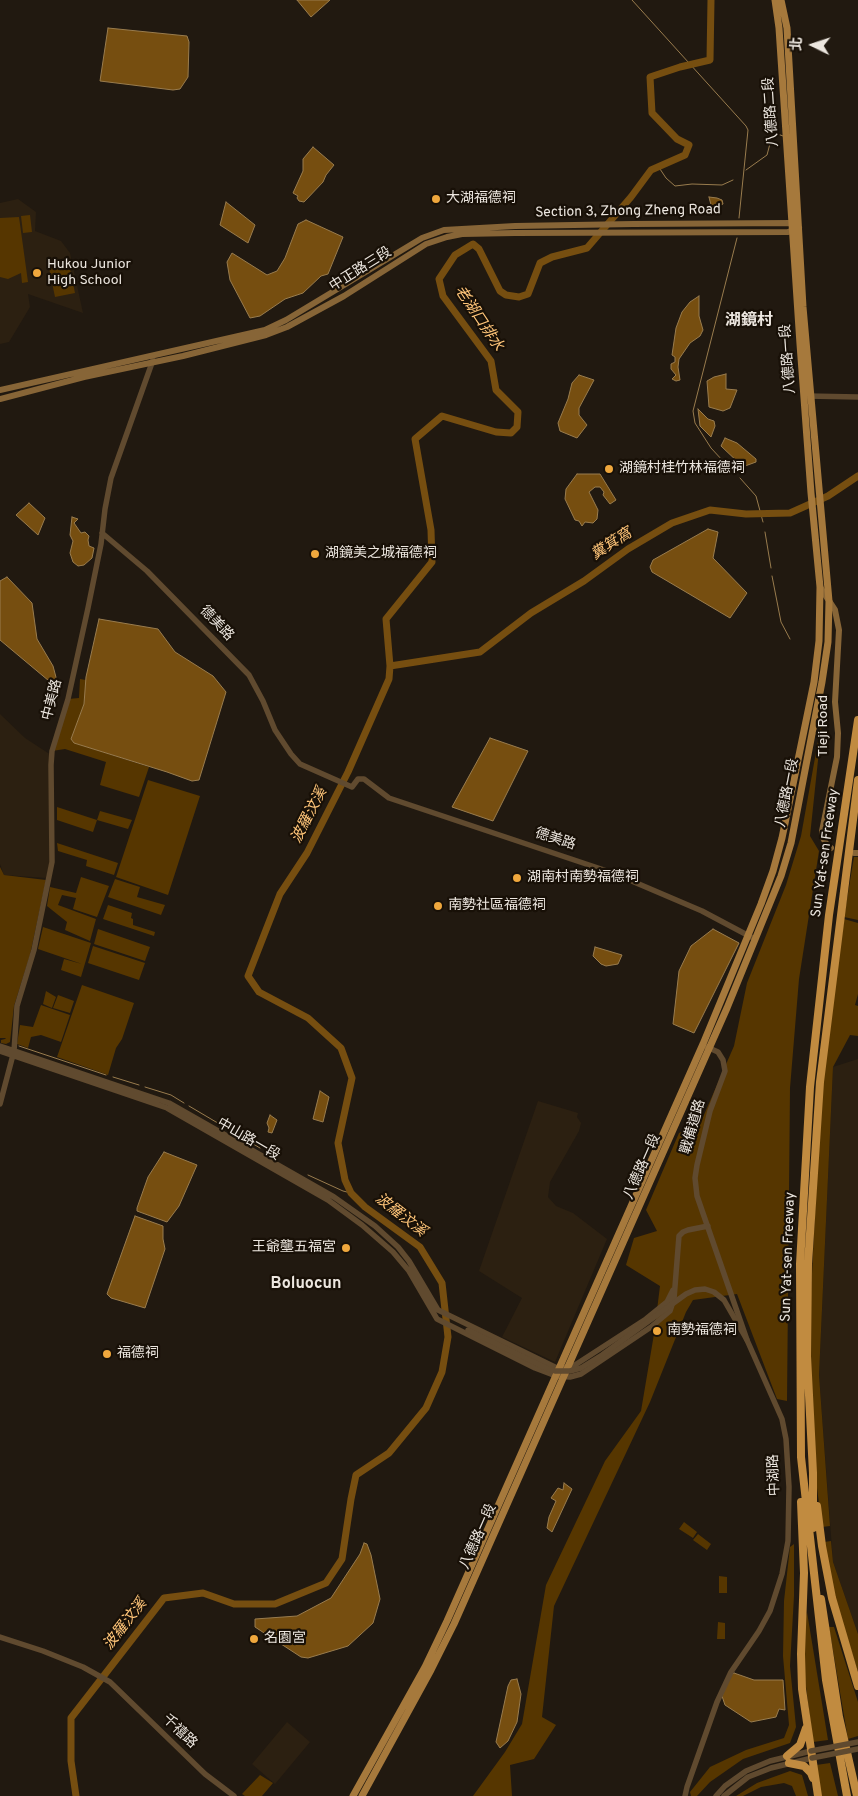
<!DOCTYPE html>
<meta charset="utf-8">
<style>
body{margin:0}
#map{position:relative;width:858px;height:1796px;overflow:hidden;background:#211910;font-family:Overpass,"Noto Sans TC",sans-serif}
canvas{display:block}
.north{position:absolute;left:788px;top:20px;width:50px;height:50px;-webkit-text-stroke:4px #181007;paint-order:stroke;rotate:274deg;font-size:14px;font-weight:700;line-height:20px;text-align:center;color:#ece6df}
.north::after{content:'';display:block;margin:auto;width:18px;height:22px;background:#ece6df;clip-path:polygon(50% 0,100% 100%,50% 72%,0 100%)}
</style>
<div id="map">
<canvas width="858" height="1796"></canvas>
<div class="north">北</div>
</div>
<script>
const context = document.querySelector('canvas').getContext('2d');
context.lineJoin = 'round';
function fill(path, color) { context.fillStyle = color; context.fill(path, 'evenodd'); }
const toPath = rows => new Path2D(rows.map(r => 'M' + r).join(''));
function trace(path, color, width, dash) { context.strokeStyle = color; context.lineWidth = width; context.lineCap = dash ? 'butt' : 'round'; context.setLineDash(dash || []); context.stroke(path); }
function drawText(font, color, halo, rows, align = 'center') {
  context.font = font + ' Overpass,"Noto Sans TC",sans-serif'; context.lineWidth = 4.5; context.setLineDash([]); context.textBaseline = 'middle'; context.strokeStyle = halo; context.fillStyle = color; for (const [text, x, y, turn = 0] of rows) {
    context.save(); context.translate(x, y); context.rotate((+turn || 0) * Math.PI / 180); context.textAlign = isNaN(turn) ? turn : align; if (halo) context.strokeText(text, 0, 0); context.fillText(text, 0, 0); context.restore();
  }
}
fill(toPath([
 [18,199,36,212,35,231,61,241,70,253,83,313,28,294,30,307,9,342,0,344,0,203],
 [0,714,25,738,51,755,50,862,46,878,4,875,0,864],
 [858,1059,858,1634,833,1562,819,1375,833,1067],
 [538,1101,578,1113,577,1117,581,1123,579,1131,550,1182,548,1197,556,1206,573,1213,607,1239,555,1362,502,1337,522,1298,479,1271],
 [287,1722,310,1742,275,1784,252,1764]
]), '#2c2011');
fill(toPath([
 [30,215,32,232,23,233,21,216],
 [19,217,28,282,22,283,21,273,8,279,0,277,0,218],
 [68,259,75,293,55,297,48,263],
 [80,679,86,680,84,704,71,739,74,743,149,767,139,797,100,785,106,762,65,749,52,751,68,699,79,698],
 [823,713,810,836,819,851,799,979,790,1088,787,1401,777,1399,737,1294,693,1300,686,1312,650,1402,554,1606,542,1717,556,1725,534,1759,510,1765,512,1796,473,1796,505,1752,522,1724,546,1585,605,1461,641,1411,654,1334,660,1286,626,1265,634,1238,657,1231,646,1210,679,1133,700,1124,734,1046,747,983,786,885,801,836],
 [148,780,200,796,168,895,116,877],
 [57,807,97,820,100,811,132,820,128,829,97,820,93,832,57,820],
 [57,843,118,863,114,875,86,866,87,860,58,851],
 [854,857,858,857,858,920,844,917],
 [0,867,4,875,46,880,30,955,14,1006,10,1042,6,1044,1,1043,1,1040,5,1039,6,1038,0,1038],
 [81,877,109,886,97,917,73,909,76,898,62,895,58,905,96,919,90,941,65,930,67,922,47,906,50,887,76,893],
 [115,879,140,887,137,897,165,905,161,915,108,897],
 [108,905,132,913,131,918,133,919,133,925,155,932,154,936,103,919],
 [844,919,858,923,858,994,855,1005,858,1006,858,1036,850,1035,833,1067,819,1375,830,1526,822,1527,812,1449,808,1355,816,1192,824,1064],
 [43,927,91,943,81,977,61,970,64,959,82,964,38,949],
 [98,929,150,947,145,961,94,944],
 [93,946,145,963,139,980,88,963],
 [82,985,134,1003,122,1039,116,1048,108,1075,57,1057],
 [46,991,56,997,52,1008,43,1004],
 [58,995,74,1001,70,1013,53,1008],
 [41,1005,70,1015,61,1042,41,1035,31,1037,28,1048,17,1044,20,1025,33,1027],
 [684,1522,697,1532,693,1538,679,1529],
 [698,1534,711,1544,707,1550,693,1540],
 [831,1541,833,1562,858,1634,858,1672,837,1606,824,1542],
 [794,1544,794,1596,790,1666,796,1727,790,1743,743,1759,710,1782,697,1796,691,1796,690,1792,710,1767,746,1750,784,1738,789,1725,783,1656,784,1601,790,1547],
 [719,1576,727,1577,727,1593,719,1593],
 [807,1612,828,1740,813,1742,805,1679,804,1625],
 [718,1622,725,1623,725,1639,717,1639],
 [829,1627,834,1627,858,1702,858,1736,848,1739],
 [830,1763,838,1796,820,1796,816,1765],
 [790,1771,802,1775,808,1796,796,1796,792,1786,784,1783,761,1787,743,1796,736,1796,757,1783],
 [260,1775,273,1783,262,1796,245,1796,242,1794]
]), '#563600');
const water = toPath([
 [297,0,330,0,311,17,297,0],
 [108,28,187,36,189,42,188,77,180,89,173,90,100,81,108,28],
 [313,147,334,165,326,175,323,182,304,202,299,201,297,198,298,196,293,193,303,171,303,159,313,147],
 [709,197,717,198,722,200,723,204,712,209,709,197],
 [226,202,255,225,248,243,220,225,226,202],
 [306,220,343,237,328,274,321,276,303,293,285,299,260,316,250,318,230,280,227,262,232,253,267,275,277,271,285,258,298,224,306,220],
 [699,296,699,316,703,330,700,336,690,343,679,359,678,367,680,380,676,381,672,379,676,375,671,369,671,364,675,362,675,357,672,355,676,328,682,312,690,302,699,296],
 [726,374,726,389,737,390,730,408,723,411,709,407,707,381,714,377,726,374],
 [579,375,594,380,579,408,579,415,587,425,577,438,560,431,558,423,568,399,572,383,579,375],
 [698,409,708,419,714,421,715,426,711,437,700,426,698,409],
 [725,438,737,443,756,459,756,462,745,466,741,465,721,446,725,438],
 [577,474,600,474,616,500,610,504,603,495,604,492,600,487,595,487,589,492,598,510,597,519,593,523,585,522,582,526,579,521,575,520,565,499,566,489,577,474],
 [29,503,45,518,38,535,16,515,29,503],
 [72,517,78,519,74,523,81,533,85,532,89,536,88,540,89,546,94,548,92,558,84,565,78,566,73,562,70,553,73,541,70,535,72,517],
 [708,529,718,532,713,558,747,593,730,618,652,572,650,567,653,560,708,529],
 [7,577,32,603,37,639,53,666,57,681,55,686,0,640,0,581,7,577],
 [99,619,158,629,175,652,213,676,226,692,199,780,192,781,167,772,74,743,71,739,84,704,86,677,99,619],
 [490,738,528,751,493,821,452,807,490,738],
 [713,929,739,943,694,1033,673,1024,679,971,691,946,713,929],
 [595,947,622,955,618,964,606,966,601,964,593,956,595,947],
 [320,1091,329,1097,323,1122,313,1119,320,1091],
 [270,1115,277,1120,272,1133,268,1132,269,1128,267,1123,270,1115],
 [164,1152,197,1165,179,1206,167,1222,137,1211,137,1208,148,1177,164,1152],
 [135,1216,163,1226,163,1239,165,1249,145,1308,111,1298,107,1294,135,1216],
 [564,1483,572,1489,552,1532,547,1528,549,1517,556,1501,551,1498,558,1488,563,1490,564,1483],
 [364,1543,367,1544,371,1555,380,1599,373,1623,348,1646,308,1658,301,1657,255,1627,255,1619,297,1616,331,1598,360,1554,364,1543],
 [734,1673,754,1680,783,1680,785,1710,779,1709,776,1717,751,1722,725,1705,722,1696,731,1675,734,1673],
 [517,1679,521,1694,517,1722,508,1741,500,1748,496,1742,508,1686,511,1680,517,1679]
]);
fill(water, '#764e10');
trace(water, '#997c4e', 1);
trace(toPath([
 [632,0,746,126,748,130,739,218],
 [658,166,666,178,675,186,692,184,722,185,733,180],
 [746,170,767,155,772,136,775,133,783,136],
 [735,474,711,448,695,423,693,411,737,238],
 [740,478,756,496,763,522],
 [765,532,771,568],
 [772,576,781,622,790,639],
 [19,1046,106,1075],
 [113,1077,139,1085],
 [145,1087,171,1095,184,1103],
 [189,1106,260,1148],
 [308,1175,343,1191,351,1193]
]), '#997c4e', 1);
trace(toPath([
 [390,666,480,652,531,613,584,581,628,549,672,523,710,510,746,514,790,513,828,496,858,476],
 [76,1796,71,1761,71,1718,164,1598,203,1593,234,1604,275,1604,326,1583,342,1559,351,1499,356,1475,389,1453,426,1408,442,1372,448,1337,442,1283,420,1247,365,1207,351,1193,345,1180,338,1143,352,1078,341,1048,308,1018,259,992,248,976,280,894,307,853,348,772,389,679,390,666,386,619,432,562,431,530,415,439,442,416,496,432,511,433,517,427,518,412,496,390,491,361,443,296,439,279,455,255,473,244,479,249,500,291,506,295,519,297,528,294,540,263,552,257,587,248,631,197,651,170,685,155,689,145,677,139,652,113,650,77,680,67,710,60,711,0]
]), '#764e10', 7);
trace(toPath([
 [807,396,858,397],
 [102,533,147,571,249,675,263,701,275,730,291,754,300,764,352,787,358,779,364,779,389,798,613,873,702,911,751,937],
 [0,1046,169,1103,334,1197,375,1226,398,1247,409,1261,438,1310,559,1369,575,1365,646,1319,667,1302,673,1290],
 [0,1051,167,1108,328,1200,362,1225,393,1252,409,1271,437,1319,535,1368,556,1376,570,1377,581,1374,651,1327,670,1311,674,1299,679,1236,683,1232,688,1230,708,1226],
 [0,1104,14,1051,17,1006,34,950,52,862,51,765,52,751,68,699,88,608,101,544,105,509,111,478,153,360],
 [0,1637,43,1651,83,1667,110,1682,205,1774,234,1796],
 [685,1796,687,1787,717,1702,731,1672,759,1631,770,1611,782,1574,788,1541,789,1487,786,1439,782,1419,747,1340,697,1196,695,1178,697,1165,710,1111,725,1071,723,1060,718,1052,707,1047],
 [716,1796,725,1786,746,1771,770,1761,811,1751],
 [724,1796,748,1777,771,1768,812,1758]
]), '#604a2f', 5.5);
trace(toPath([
 [0,390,265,330,286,320,422,238,444,230,515,226,633,224,792,223,799,228,788,232,515,233,462,234,447,237,426,244,344,296,287,327,266,335,183,356,84,377,0,399],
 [820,587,835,610,839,630,835,702,838,733,837,757,822,831,823,838,827,845,831,848],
 [854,853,858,853]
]), '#876537', 6);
trace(toPath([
 [353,1796,425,1667,447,1621,703,1044,761,904,773,871,782,838,814,682,819,641,820,587,811,493,800,344,779,28,775,0],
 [362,1796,431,1670,454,1624,727,1008,781,876,791,843,822,682,828,642,829,601,803,307,787,28,781,0]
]), '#a6793c', 7);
trace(toPath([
 [801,1502,804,1573,801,1654,802,1689,818,1796],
 [817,1506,822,1546,832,1598,858,1686],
 [813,1528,813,1473,807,1356,808,1264,820,1082,858,780],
 [821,1599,839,1717,857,1796],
 [787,1756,800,1745,806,1728],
 [789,1763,804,1766,811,1773,813,1778],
 [847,1796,826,1680,801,1457,800,1264,810,1087,829,915,858,720]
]), '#c18b40', 8);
trace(toPath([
 [468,1330,546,1368,555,1371,570,1371,581,1368,602,1355,686,1294,695,1290,705,1289,714,1292,724,1300,747,1340],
 [811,1751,858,1742],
 [812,1758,858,1749]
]), '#604a2f', 5.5);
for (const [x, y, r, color] of [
 [436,199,5,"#efa73d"],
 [37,273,5,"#efa73d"],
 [609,469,5,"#efa73d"],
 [315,554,5,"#efa73d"],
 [517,878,5,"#efa73d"],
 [438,906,5,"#efa73d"],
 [346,1248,5,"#efa73d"],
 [657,1331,5,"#efa73d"],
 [107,1354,5,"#efa73d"],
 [254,1639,5,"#efa73d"]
]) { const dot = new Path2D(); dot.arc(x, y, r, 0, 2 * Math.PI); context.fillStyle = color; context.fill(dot); trace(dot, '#181007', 2); }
drawText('14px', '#ece6df', '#181007', [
 ["八德路二段",772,112,-94],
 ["Section 3, Zhong Zheng Road",628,212,-1],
 ["中正路三段",361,270,-32],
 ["八德路一段",789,359,-94],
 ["德美路",216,624,46],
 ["中美路",53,700,-76],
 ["Tieji Road",824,726,-90],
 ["八德路一段",788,793,-79],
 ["德美路",555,840,18],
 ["Sun Yat-sen Freeway",826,853,-82],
 ["戰備道路",694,1127,-74],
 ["中山路一段",248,1140,30],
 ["八德路一段",643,1167,-66],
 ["Sun Yat-sen Freeway",789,1257,-88],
 ["中湖路",775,1475,-92],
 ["八德路一段",479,1537,-66],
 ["千禧路",179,1732,44]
]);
drawText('14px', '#ece6df', '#181007', [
 ["大湖福德祠",446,199],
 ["Hukou Junior",47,265],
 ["High School",47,281],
 ["湖鏡村桂竹林福德祠",619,469],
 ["湖鏡美之城福德祠",325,554],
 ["湖南村南勢福德祠",527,878],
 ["南勢社區福德祠",448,906],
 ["王爺壟五福宮",336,1248,"right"],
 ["南勢福德祠",667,1331],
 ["福德祠",117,1354],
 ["名園宮",264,1639]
], 'left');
drawText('italic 15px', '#ffc579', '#181007', [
 ["老湖口排水",478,319,56],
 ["糞箕窩",612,545,-33],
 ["波羅汶溪",310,816,-63],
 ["波羅汶溪",400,1216,38],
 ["波羅汶溪",126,1625,-52]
]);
drawText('bold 16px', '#ece6df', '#181007', [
 ["湖鏡村",749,322],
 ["Boluocun",306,1285]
]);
</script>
